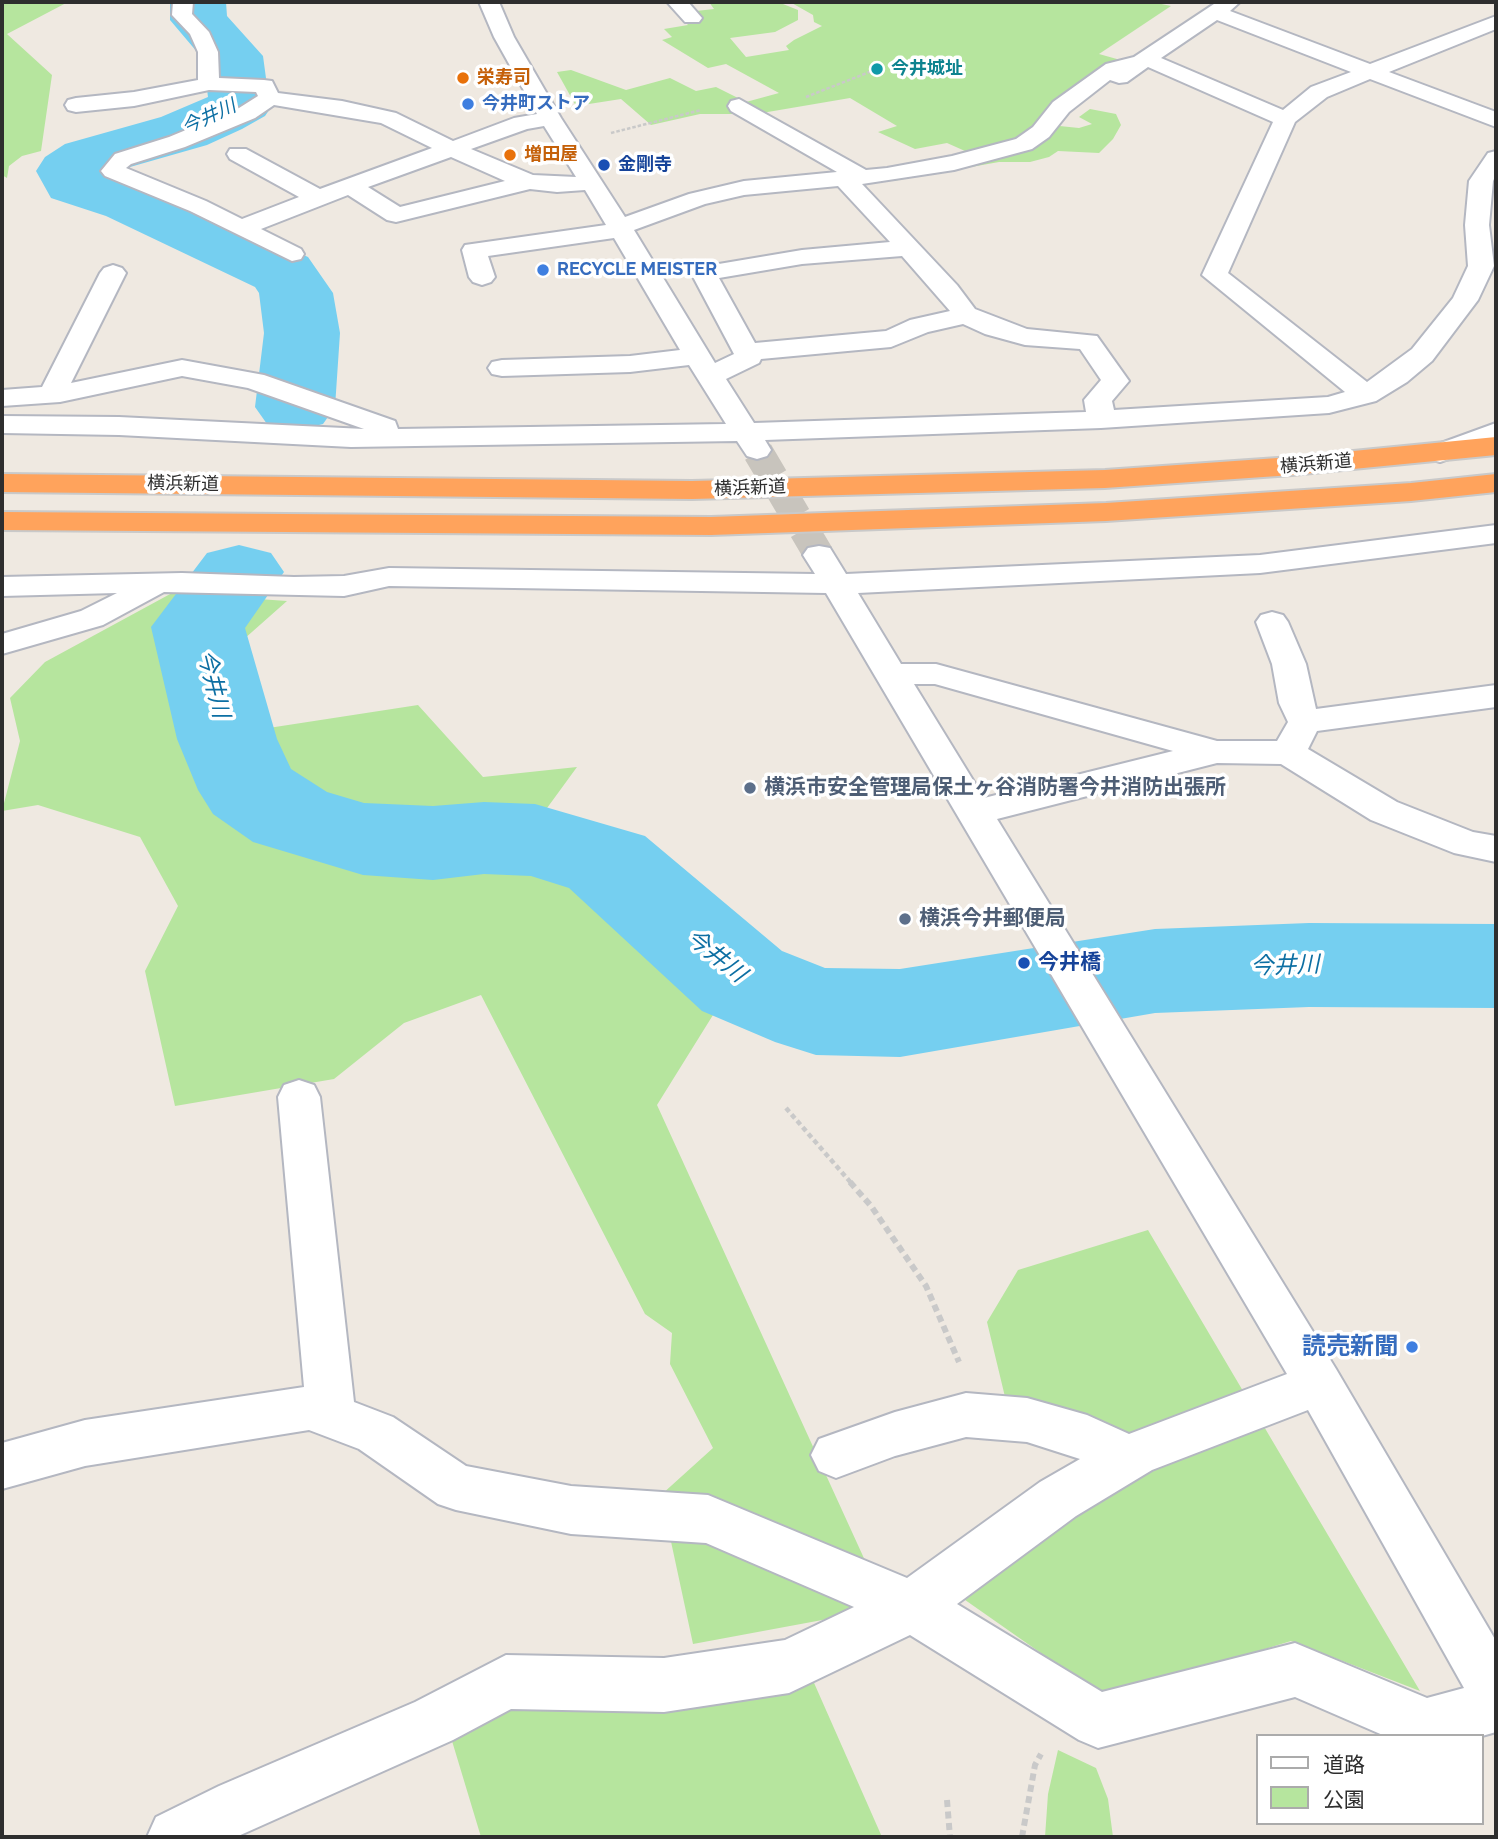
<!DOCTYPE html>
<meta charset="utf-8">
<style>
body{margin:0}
#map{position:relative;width:1498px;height:1839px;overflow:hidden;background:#efe9e1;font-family:Raleway,"Noto Sans JP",sans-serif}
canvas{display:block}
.frame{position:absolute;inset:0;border:4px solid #2e2e2e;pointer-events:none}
.legend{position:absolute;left:1256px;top:1734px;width:228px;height:91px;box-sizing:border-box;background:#fff;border:2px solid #ababab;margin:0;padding:9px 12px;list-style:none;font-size:21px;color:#2e2e2e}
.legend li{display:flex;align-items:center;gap:14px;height:35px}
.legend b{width:35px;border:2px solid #ababab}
</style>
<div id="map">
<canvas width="1498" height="1839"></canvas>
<div class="frame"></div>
<ul class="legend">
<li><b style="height:9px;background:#fff"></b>道路</li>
<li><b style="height:19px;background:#b6e59e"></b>公園</li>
</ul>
</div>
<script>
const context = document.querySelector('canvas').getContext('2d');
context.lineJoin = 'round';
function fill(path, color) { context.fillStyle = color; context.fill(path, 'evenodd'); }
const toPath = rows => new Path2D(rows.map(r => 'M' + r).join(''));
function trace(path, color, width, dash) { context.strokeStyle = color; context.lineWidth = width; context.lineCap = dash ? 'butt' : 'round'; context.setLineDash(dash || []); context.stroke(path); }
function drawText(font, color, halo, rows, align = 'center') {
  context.font = font + ' Raleway,"Noto Sans JP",sans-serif'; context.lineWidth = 7; context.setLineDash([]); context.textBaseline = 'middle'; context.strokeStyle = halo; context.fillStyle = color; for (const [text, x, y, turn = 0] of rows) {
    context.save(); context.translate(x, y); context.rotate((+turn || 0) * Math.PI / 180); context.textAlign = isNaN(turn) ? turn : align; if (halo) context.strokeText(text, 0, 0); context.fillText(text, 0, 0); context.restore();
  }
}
fill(toPath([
 [2,2,68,2,7,34,52,75,41,151,22,156,9,166,7,178,2,175],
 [709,2,778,2,798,10,798,20,775,32,730,38,746,57,789,50,786,46,794,40,822,26,814,22,813,15,790,2,1152,2,1171,6,1099,54,1124,61,1053,103,1039,118,1040,124,1079,128,1092,124,1079,117,1090,109,1116,114,1121,125,1113,139,1099,153,1058,151,1049,157,1030,162,999,162,893,181,867,178,974,155,947,143,915,149,878,132,897,126,850,98,756,114,700,114,651,125,621,99,576,106,557,72,571,70,626,90,670,78,696,91,716,87,746,102,779,93,726,64,708,68,662,40,672,37,664,29,688,25,683,20,696,11,714,9],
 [172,593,287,601,235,647,191,714,262,729,418,705,483,777,577,767,531,830,643,838,692,911,802,972,956,971,1037,1009,931,1040,796,1033,713,1015,657,1105,873,1578,860,1613,693,1644,661,1495,713,1448,670,1364,672,1333,645,1314,481,995,404,1023,334,1079,175,1106,145,971,178,906,140,837,38,805,2,811,20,741,10,698,45,662],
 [1148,1230,1420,1691,1291,1641,1105,1698,958,1595,1152,1459,1006,1401,987,1322,1018,1270],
 [811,1676,882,1837,481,1837,449,1731,519,1693],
 [1058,1750,1096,1768,1108,1799,1113,1837,1045,1837,1048,1794]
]), '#b6e59e');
fill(toPath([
 [170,2,226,2,227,16,263,56,268,93,274,103,265,116,242,129,207,145,109,173,154,188,308,257,333,293,340,333,335,407,323,424,295,431,267,424,255,407,264,333,259,293,255,287,106,216,51,198,36,171,45,157,65,144,161,117,208,97,203,59,170,20,170,2],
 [239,545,271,553,284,572,245,628,277,739,291,769,327,792,364,803,433,806,484,802,535,804,645,836,782,951,825,968,900,969,1155,929,1309,923,1496,924,1496,1008,1309,1007,1155,1013,900,1057,816,1055,775,1042,702,1011,569,888,531,876,484,874,433,880,363,875,253,842,213,814,198,790,177,739,151,627,207,553,239,545]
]), '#75cff0');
trace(toPath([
 [758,452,819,555]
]), '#c8c4bd', 30, [30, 15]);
const minor = toPath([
 [173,2,193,2,192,14,209,32,218,52,219,78,264,80,272,81,278,93,342,101,396,113,453,141,514,118,537,114,494,37,479,2,499,2,514,37,561,118,625,217,689,194,744,181,837,172,731,111,728,106,731,101,739,99,866,170,887,168,952,156,1016,139,1033,127,1053,102,1106,64,1134,57,1217,2,1240,2,1230,11,1370,64,1496,16,1496,29,1389,72,1496,112,1496,127,1370,79,1327,97,1295,122,1228,273,1367,382,1412,349,1453,298,1468,266,1465,225,1469,181,1488,153,1496,151,1496,175,1493,181,1489,225,1494,266,1478,300,1432,361,1407,382,1376,401,1329,413,1101,428,765,440,771,450,767,456,757,459,747,456,737,441,351,447,119,435,2,433,2,416,119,417,364,429,248,388,182,376,60,402,2,406,2,390,42,387,100,273,104,268,113,265,122,268,126,273,71,383,182,360,264,375,395,421,398,429,726,424,689,365,630,372,502,376,492,374,488,368,492,362,502,360,630,356,680,350,614,238,488,256,495,277,491,282,482,285,473,282,469,277,462,250,465,245,606,225,585,190,557,192,530,189,396,222,387,220,348,195,261,229,301,249,304,254,301,259,292,261,190,211,105,176,101,171,115,154,169,137,239,108,258,96,256,92,209,90,134,106,76,112,68,110,65,105,68,100,76,98,134,92,198,80,198,52,190,34,172,15,173,2],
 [1217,20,1351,72,1311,87,1283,110,1161,58,1217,20],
 [1148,67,1273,122,1202,275,1345,392,1328,397,1114,410,1112,401,1129,381,1097,336,1027,329,975,309,957,285,862,184,954,170,1032,149,1049,137,1069,112,1110,80,1119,83,1127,82,1148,67],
 [274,105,381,123,432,148,320,189,246,149,230,149,227,154,230,159,299,197,242,219,206,201,126,168,131,164,185,147,255,118,274,105],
 [544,126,576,177,533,175,471,149,527,129,544,126],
 [451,157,505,181,400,207,368,187,451,157],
 [838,186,890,242,802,250,695,268,691,273,734,354,715,363,634,230,705,204,744,195,838,186],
 [902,256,950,311,910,320,886,331,755,343,719,278,802,264,902,256],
 [963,324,985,334,1025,345,1080,349,1101,380,1084,400,1086,412,754,423,726,379,759,363,761,359,891,347,928,332,963,324],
 [667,2,688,2,702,18,699,22,685,22,667,2],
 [1496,423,1496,442,1440,462,1430,459,1426,453,1430,447,1496,423],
 [1496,525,1496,543,1260,573,858,593,901,664,936,664,1217,741,1277,741,1288,722,1279,703,1272,664,1256,622,1261,615,1272,612,1283,615,1288,622,1306,664,1316,709,1496,685,1496,707,1317,731,1308,749,1397,802,1473,832,1496,836,1496,862,1454,853,1371,820,1281,764,1217,763,997,819,1336,1369,1496,1641,1496,1732,1482,1736,1385,1736,1295,1697,1098,1748,1079,1740,910,1635,789,1693,664,1712,511,1709,453,1740,236,1837,147,1837,156,1817,219,1786,415,1702,506,1655,664,1658,785,1640,854,1607,706,1543,571,1534,456,1510,438,1504,359,1449,309,1430,85,1466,2,1489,2,1443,85,1420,304,1387,278,1097,284,1085,299,1080,314,1085,320,1097,354,1402,393,1417,466,1466,571,1486,708,1495,907,1578,1040,1482,1080,1459,1027,1442,966,1437,895,1456,836,1478,819,1471,811,1455,819,1439,895,1412,966,1393,1027,1398,1087,1415,1129,1434,1287,1374,826,593,389,586,344,596,164,592,103,625,2,654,2,634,81,611,117,593,2,596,2,577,182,573,294,577,344,576,389,568,815,574,803,555,808,548,819,546,830,548,846,574,1260,555,1496,525],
 [914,684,935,684,1173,751,984,798,914,684],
 [1308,1410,1464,1688,1427,1698,1295,1643,1102,1692,957,1604,1076,1516,1152,1470,1308,1410]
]);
const highway = toPath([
 [1496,437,1496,455,1292,475,1105,488,692,499,2,492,2,474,692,481,1105,470,1292,457,1496,437],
 [1496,474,1496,492,1411,501,1106,521,711,535,2,530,2,512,711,517,1106,503,1411,483,1496,474]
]);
trace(minor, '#b4b7c1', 4);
trace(highway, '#c9c9c9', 4);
trace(toPath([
 [806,97,877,69],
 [611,133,701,110]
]), '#c9c9c9', 2.5, [3.5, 2]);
trace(toPath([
 [786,1108,852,1184]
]), '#c9c9c9', 4.5, [5, 3.5]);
trace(toPath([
 [850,1182,871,1206,926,1286,959,1362],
 [947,1800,950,1837],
 [1022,1837,1035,1765,1041,1754]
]), '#c9c9c9', 6, [7, 4.5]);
fill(minor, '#fff');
fill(highway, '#ffa35c');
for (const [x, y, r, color] of [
 [877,69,7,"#0f9aa8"],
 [463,78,7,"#e8710a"],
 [468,104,7,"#3f7fe0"],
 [510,155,7,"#e8710a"],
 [604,165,7,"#1a4fb4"],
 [543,270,7,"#3f7fe0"],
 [750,788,7,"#5c6f8a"],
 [905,919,7,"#5c6f8a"],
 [1024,963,7,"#1a4fb4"],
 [1412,1347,7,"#3f7fe0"]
]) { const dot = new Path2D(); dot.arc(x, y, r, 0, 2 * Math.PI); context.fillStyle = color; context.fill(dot); trace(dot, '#fff', 2.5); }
drawText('bold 18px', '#0d838f', '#fff', [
 ["今井城址",891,69]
], 'left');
drawText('bold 18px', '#c56008', '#fff', [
 ["栄寿司",477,78],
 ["増田屋",524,155]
], 'left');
drawText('bold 18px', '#366cbe', '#fff', [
 ["今井町ストア",482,104],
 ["RECYCLE MEISTER",557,270]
], 'left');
drawText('bold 18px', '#164399', '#fff', [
 ["金剛寺",618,165]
], 'left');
drawText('18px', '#2e2e2e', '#fff', [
 ["横浜新道",1316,464,-5],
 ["横浜新道",183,484,1],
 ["横浜新道",750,488,-2]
]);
drawText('italic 19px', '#0d6fa3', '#fff', [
 ["今井川",209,117,-25]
]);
drawText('bold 21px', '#4e5e75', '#fff', [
 ["横浜市安全管理局保土ヶ谷消防署今井消防出張所",764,788],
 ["横浜今井郵便局",919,919]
], 'left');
drawText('bold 21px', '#164399', '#fff', [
 ["今井橋",1038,963]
], 'left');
drawText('italic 23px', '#0d6fa3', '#fff', [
 ["今井川",213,684,76],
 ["今井川",716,956,39],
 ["今井川",1285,966,-2]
]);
drawText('bold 24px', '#366cbe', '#fff', [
 ["読売新聞",1398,1347]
], 'right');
</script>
